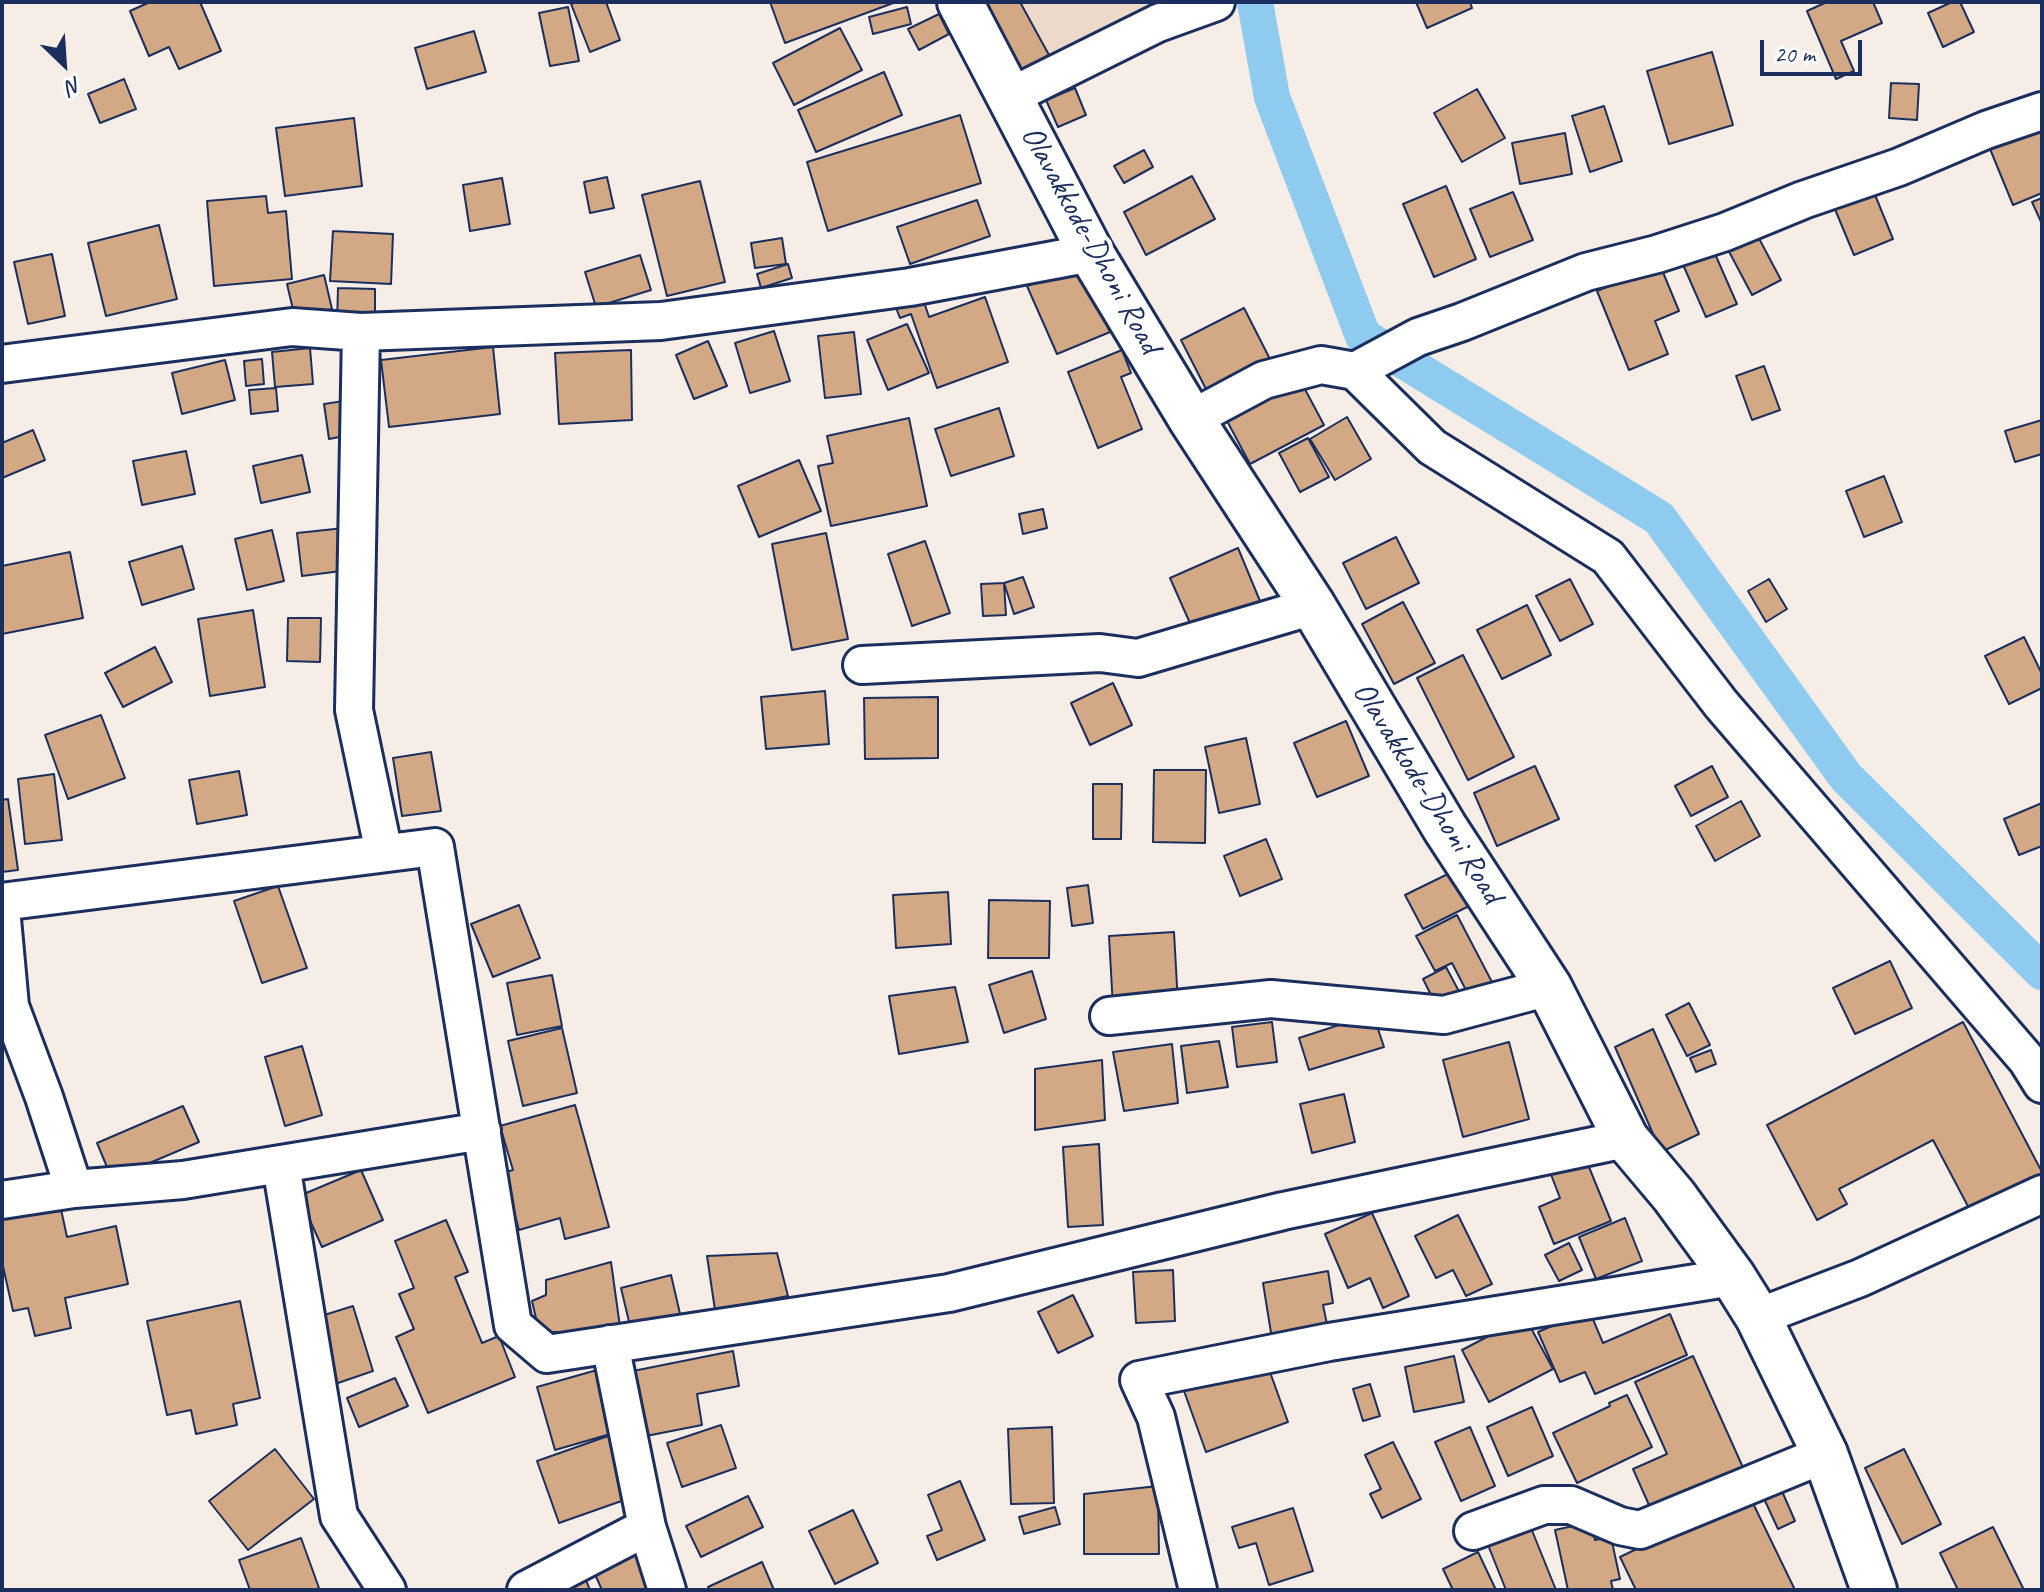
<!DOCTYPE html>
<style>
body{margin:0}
#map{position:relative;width:2044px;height:1592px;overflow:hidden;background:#f6eee6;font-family:Caveat,sans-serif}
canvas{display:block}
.frame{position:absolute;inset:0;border:4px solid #1b2f5e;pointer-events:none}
.north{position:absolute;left:24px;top:24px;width:80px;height:80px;-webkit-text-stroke:6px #fff;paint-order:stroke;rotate:155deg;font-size:22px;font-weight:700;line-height:32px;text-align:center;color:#1b2f5e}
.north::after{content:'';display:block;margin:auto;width:28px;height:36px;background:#1b2f5e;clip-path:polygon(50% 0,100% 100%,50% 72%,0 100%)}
.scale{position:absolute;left:1760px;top:40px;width:102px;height:36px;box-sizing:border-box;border:4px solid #1b2f5e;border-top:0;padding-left:10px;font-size:24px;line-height:28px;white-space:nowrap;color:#1b2f5e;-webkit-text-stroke:6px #fff;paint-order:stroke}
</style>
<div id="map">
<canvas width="2044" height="1592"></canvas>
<div class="frame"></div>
<div class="north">N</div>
<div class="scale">20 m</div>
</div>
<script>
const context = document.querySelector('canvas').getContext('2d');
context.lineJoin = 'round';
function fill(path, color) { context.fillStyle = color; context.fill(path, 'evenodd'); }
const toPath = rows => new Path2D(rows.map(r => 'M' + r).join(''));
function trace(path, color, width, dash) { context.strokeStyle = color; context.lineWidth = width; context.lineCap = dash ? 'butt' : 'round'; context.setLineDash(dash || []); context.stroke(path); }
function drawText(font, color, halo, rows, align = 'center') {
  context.font = font + ' Caveat,sans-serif'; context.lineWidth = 8; context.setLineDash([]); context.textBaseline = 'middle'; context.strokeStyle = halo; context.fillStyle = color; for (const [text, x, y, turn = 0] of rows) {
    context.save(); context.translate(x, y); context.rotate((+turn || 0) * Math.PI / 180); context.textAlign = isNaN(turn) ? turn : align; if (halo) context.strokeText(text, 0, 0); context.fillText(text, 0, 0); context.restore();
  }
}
fill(toPath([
 [960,2,1151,2,1158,23,1011,96]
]), '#ecd9c9');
trace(toPath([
 [1255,2,1272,97,1363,336,1659,518,1846,777,2042,972]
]), '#8ecbee', 36);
const building = toPath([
 [150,2,200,2,221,51,179,69,169,47,149,56,130,11,150,2],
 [577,2,606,2,620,40,590,52,571,4,577,2],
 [770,2,896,2,785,43,770,2],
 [979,2,1020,2,1049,55,1017,72,979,2],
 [1416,2,1470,2,1472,8,1427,28,1416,2],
 [1827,2,1873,2,1882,23,1841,41,1854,71,1836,79,1807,11,1827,2],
 [1952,2,1960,2,1974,32,1943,47,1928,13,1952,2],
 [568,7,579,61,550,66,539,13,568,7],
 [907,7,911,24,873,34,869,17,907,7],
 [939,14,949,34,919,50,908,29,939,14],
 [840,28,862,70,794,105,773,63,840,28],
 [474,31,486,72,427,89,415,48,474,31],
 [1712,52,1733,125,1669,144,1647,71,1712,52],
 [884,72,902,115,816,152,798,110,884,72],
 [124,79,136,109,100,123,88,94,124,79],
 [1891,83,1919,84,1917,120,1889,118,1891,83],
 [1075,88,1086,115,1058,127,1046,100,1075,88],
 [1477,89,1505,138,1462,162,1434,113,1477,89],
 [1604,106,1622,161,1590,172,1572,116,1604,106],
 [960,115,981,183,828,231,807,162,960,115],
 [354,118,362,186,285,196,276,128,354,118],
 [2042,122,2042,193,2013,205,1988,144,2042,122],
 [1565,133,1572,174,1520,184,1512,143,1565,133],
 [1144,150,1153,167,1124,183,1114,166,1144,150],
 [1192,176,1215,219,1146,255,1124,212,1192,176],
 [607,177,614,208,590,213,584,182,607,177],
 [502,178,510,224,470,231,463,185,502,178],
 [700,181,725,282,667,296,642,195,700,181],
 [1871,185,1893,239,1854,255,1832,202,1871,185],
 [1446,186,1476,259,1434,277,1403,204,1446,186],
 [1513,192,1533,240,1490,257,1470,209,1513,192],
 [266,196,268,213,286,211,292,279,214,286,207,201,266,196],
 [2042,198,2042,224,2032,202,2042,198],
 [977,200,990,236,910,264,897,227,977,200],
 [159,225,177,299,106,316,88,243,159,225],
 [1754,229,1781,280,1752,295,1725,244,1754,229],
 [333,231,393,234,391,284,330,281,333,231],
 [782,238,786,264,755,268,751,243,782,238],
 [1712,247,1737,304,1706,317,1681,260,1712,247],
 [52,254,65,316,28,324,14,262,52,254],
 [640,255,651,290,596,307,585,272,640,255],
 [1080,263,1110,332,1057,354,1027,286,1080,263],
 [788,264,792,278,761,288,757,274,788,264],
 [1660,265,1679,311,1655,321,1668,354,1629,370,1597,291,1660,265],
 [324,275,332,309,295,318,287,284,324,275],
 [338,288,375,289,375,323,337,323,338,288],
 [920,290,929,317,985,297,1008,362,937,388,911,314,900,318,893,300,920,290],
 [1244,308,1272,363,1209,395,1181,340,1244,308],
 [907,324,929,373,888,390,867,340,907,324],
 [774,331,790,381,750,393,735,343,774,331],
 [854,332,861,394,825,398,818,336,854,332],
 [708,341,727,386,694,399,676,355,708,341],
 [493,347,500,414,389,427,381,360,493,347],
 [310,348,313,384,275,387,272,352,310,348],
 [631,350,632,420,559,424,555,353,631,350],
 [1122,350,1131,373,1121,377,1142,429,1098,448,1068,372,1122,350],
 [262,359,264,384,246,386,244,361,262,359],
 [225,360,235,400,182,414,172,373,225,360],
 [1764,366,1780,410,1752,420,1736,376,1764,366],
 [1300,380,1324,425,1250,464,1226,419,1300,380],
 [276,388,278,411,251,414,249,390,276,388],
 [344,401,349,435,329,439,324,404,344,401],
 [999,408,1014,456,951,476,935,429,999,408],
 [1347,417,1371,459,1335,480,1310,439,1347,417],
 [909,418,927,506,831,526,818,466,833,463,827,436,909,418],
 [2042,420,2042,454,2015,462,2005,431,2042,420],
 [33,430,45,460,2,478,2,443,33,430],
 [1308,438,1329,477,1300,492,1279,453,1308,438],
 [186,451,195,494,142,505,133,461,186,451],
 [302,455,310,492,261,503,253,466,302,455],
 [799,460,821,511,759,537,738,486,799,460],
 [1884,476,1902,522,1864,537,1846,491,1884,476],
 [1043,509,1047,528,1023,534,1019,514,1043,509],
 [344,528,349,570,302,576,297,533,344,528],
 [272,530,284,581,247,590,235,539,272,530],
 [826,533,848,639,792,650,772,544,826,533],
 [1396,537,1419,583,1366,609,1343,563,1396,537],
 [925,541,950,613,912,626,888,554,925,541],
 [182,546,194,589,142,605,129,562,182,546],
 [1238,548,1260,601,1193,630,1170,578,1238,548],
 [70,552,83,618,2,634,2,566,70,552],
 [1023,577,1034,607,1014,614,1004,583,1023,577],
 [1570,579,1593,624,1560,641,1536,596,1570,579],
 [1769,579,1787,609,1766,622,1748,591,1769,579],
 [1004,583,1006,615,983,616,981,584,1004,583],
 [1403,602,1435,663,1394,684,1362,624,1403,602],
 [1527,605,1551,655,1502,679,1477,630,1527,605],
 [253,610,265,687,210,696,198,619,253,610],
 [288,618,321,618,320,662,287,661,288,618],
 [2024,637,2042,674,2042,688,2009,704,1985,656,2024,637],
 [155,647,172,682,123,707,105,673,155,647],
 [1463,655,1514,757,1468,780,1417,678,1463,655],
 [1113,683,1132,725,1090,745,1071,703,1113,683],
 [825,691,829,744,766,749,761,697,825,691],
 [938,697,938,758,865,759,864,698,938,697],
 [101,715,125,778,68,799,45,735,101,715],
 [1346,721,1369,776,1317,797,1294,743,1346,721],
 [1246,738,1260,804,1219,813,1205,747,1246,738],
 [431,752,441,811,402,816,393,758,431,752],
 [1535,766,1559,819,1497,846,1474,793,1535,766],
 [1712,766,1728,797,1691,816,1675,786,1712,766],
 [1154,770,1206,770,1205,843,1153,842,1154,770],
 [239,771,247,815,197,824,189,780,239,771],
 [54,774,62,840,25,844,18,779,54,774],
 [1093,784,1122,784,1121,839,1093,839,1093,784],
 [8,799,18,870,2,872,2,800,8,799],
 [1741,801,1760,836,1715,861,1696,826,1741,801],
 [2042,803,2042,846,2019,855,2004,819,2042,803],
 [1266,839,1282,879,1240,896,1224,856,1266,839],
 [1456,870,1473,904,1423,929,1405,895,1456,870],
 [1088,885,1093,923,1072,926,1067,888,1088,885],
 [278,886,307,968,262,983,234,901,278,886],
 [948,892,951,944,896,948,893,895,948,892],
 [989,900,1050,901,1049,958,988,958,989,900],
 [519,905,540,958,493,977,471,924,519,905],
 [1457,915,1493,984,1469,996,1452,963,1435,971,1416,936,1457,915],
 [1174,932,1178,1004,1113,1008,1109,936,1174,932],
 [1890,961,1912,1008,1855,1034,1833,988,1890,961],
 [1446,967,1462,997,1438,1009,1423,979,1446,967],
 [1032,971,1046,1019,1004,1033,989,985,1032,971],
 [552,975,562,1026,517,1035,507,983,552,975],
 [955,987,968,1042,899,1054,889,996,955,987],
 [1689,1003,1710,1045,1687,1056,1666,1015,1689,1003],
 [1373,1014,1384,1047,1309,1070,1299,1038,1373,1014],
 [1272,1022,1277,1062,1237,1067,1232,1027,1272,1022],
 [1963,1022,2042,1172,2042,1177,1972,1214,1933,1140,1839,1189,1847,1204,1817,1220,1767,1125,1963,1022],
 [562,1028,577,1093,523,1106,508,1041,562,1028],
 [1653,1029,1699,1134,1661,1152,1615,1047,1653,1029],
 [1219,1041,1228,1087,1187,1093,1181,1046,1219,1041],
 [1509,1042,1529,1119,1463,1137,1443,1060,1509,1042],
 [1172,1044,1178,1103,1124,1111,1113,1052,1172,1044],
 [302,1046,322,1115,285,1126,265,1057,302,1046],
 [1711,1050,1716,1064,1696,1072,1690,1058,1711,1050],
 [1102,1060,1105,1120,1035,1130,1035,1069,1102,1060],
 [1344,1094,1355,1142,1312,1153,1300,1104,1344,1094],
 [575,1105,609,1227,565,1239,560,1218,519,1230,503,1173,513,1170,500,1126,575,1105],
 [183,1106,199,1142,112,1179,97,1143,183,1106],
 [1099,1144,1103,1225,1068,1227,1063,1147,1099,1144],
 [1582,1150,1611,1221,1554,1244,1539,1207,1560,1198,1547,1164,1582,1150],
 [361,1170,383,1220,322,1247,299,1196,361,1170],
 [59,1200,67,1237,116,1226,128,1284,65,1298,71,1328,35,1336,28,1308,13,1311,2,1262,2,1212,59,1200],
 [1372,1213,1409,1296,1383,1308,1370,1278,1348,1288,1325,1234,1372,1213],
 [1458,1215,1492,1284,1466,1296,1453,1270,1436,1278,1415,1236,1458,1215],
 [1625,1218,1642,1261,1596,1279,1579,1237,1625,1218],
 [446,1220,468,1272,455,1277,482,1343,499,1336,515,1377,428,1413,396,1337,414,1329,399,1294,414,1288,395,1241,446,1220],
 [1569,1243,1582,1270,1559,1281,1545,1255,1569,1243],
 [777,1253,788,1296,715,1310,707,1256,777,1253],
 [611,1262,620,1327,569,1338,566,1332,545,1332,538,1327,532,1301,546,1295,546,1280,611,1262],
 [1173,1270,1175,1321,1136,1323,1133,1272,1173,1270],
 [1328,1271,1333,1303,1323,1305,1328,1329,1272,1339,1263,1283,1328,1271],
 [671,1275,681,1318,631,1330,621,1288,671,1275],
 [1073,1295,1093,1336,1058,1353,1038,1312,1073,1295],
 [240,1301,260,1398,233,1404,237,1425,196,1434,191,1410,167,1415,147,1321,240,1301],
 [353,1306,373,1371,335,1384,315,1318,353,1306],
 [1589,1310,1603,1343,1670,1314,1687,1355,1595,1394,1585,1372,1560,1382,1538,1332,1589,1310],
 [1525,1317,1553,1369,1489,1402,1462,1350,1525,1317],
 [733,1351,739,1386,697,1394,702,1425,641,1437,628,1372,733,1351],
 [1454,1356,1464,1402,1414,1412,1405,1367,1454,1356],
 [1693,1356,1745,1472,1653,1514,1633,1469,1667,1454,1635,1382,1693,1356],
 [1266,1361,1288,1422,1206,1452,1184,1391,1266,1361],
 [597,1370,614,1433,555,1450,537,1387,597,1370],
 [395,1378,408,1406,359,1427,347,1398,395,1378],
 [1370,1384,1380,1416,1363,1421,1353,1389,1370,1384],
 [1627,1395,1652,1447,1577,1483,1553,1433,1610,1406,1609,1403,1627,1395],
 [1532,1407,1553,1456,1508,1476,1487,1427,1532,1407],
 [721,1425,736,1468,682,1487,667,1443,721,1425],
 [1052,1427,1054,1503,1011,1504,1008,1429,1052,1427],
 [1470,1427,1495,1486,1461,1501,1435,1442,1470,1427],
 [608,1436,630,1498,559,1523,537,1461,608,1436],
 [1393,1442,1421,1499,1382,1518,1370,1494,1381,1489,1365,1455,1393,1442],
 [275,1449,314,1499,248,1550,209,1501,275,1449],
 [1904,1449,1941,1524,1902,1544,1865,1468,1904,1449],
 [960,1481,985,1540,937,1560,927,1536,942,1530,928,1495,960,1481],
 [1778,1482,1795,1521,1778,1529,1760,1490,1778,1482],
 [1158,1486,1159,1554,1084,1554,1084,1494,1158,1486],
 [1749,1495,1795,1590,1636,1590,1620,1557,1749,1495],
 [748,1496,763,1527,701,1557,686,1526,748,1496],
 [1055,1507,1060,1524,1024,1534,1019,1517,1055,1507],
 [1293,1508,1313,1571,1269,1585,1256,1543,1239,1548,1232,1527,1293,1508],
 [853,1510,878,1563,835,1584,809,1531,853,1510],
 [1591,1522,1595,1540,1611,1537,1620,1579,1611,1581,1613,1590,1568,1590,1555,1530,1591,1522],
 [1993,1527,2024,1590,1958,1590,1940,1553,1993,1527],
 [1531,1528,1556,1590,1506,1590,1488,1545,1531,1528],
 [301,1538,319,1588,313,1590,250,1590,239,1560,301,1538],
 [644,1550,662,1590,602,1590,594,1572,644,1550],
 [1478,1552,1496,1590,1453,1590,1443,1569,1478,1552],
 [762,1562,774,1590,709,1590,708,1587,762,1562],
 [584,1575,590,1590,551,1590,584,1575]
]);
fill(building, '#d3a884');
trace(building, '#1b2f5e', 2);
const minor = toPath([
 [1011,96,1158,23,1216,2],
 [361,332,354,710,384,853],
 [2,364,292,327,361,332,661,321,910,287,1091,253],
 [1355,371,1418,337,1462,322,1586,272,1657,254,1725,232,1803,200,1899,167,1986,130,2042,111],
 [1191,419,1264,380,1321,365,1355,371,1432,447,1608,557,1721,704,2027,1060,2042,1084],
 [862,665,1100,653,1138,658,1313,606],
 [2,902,435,847,513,1325,547,1354,949,1293,1283,1211,1626,1139],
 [2,919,10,1006,44,1097,74,1189,183,1180,482,1131],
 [1109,1016,1271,999,1444,1015,1549,987],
 [281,1165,339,1516,387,1590],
 [2,1200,74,1189],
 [1758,1317,1860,1278,2042,1194],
 [610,1344,647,1527,667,1590],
 [1473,1531,1544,1505,1571,1505,1620,1526,1640,1530,1825,1454],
 [526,1590,647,1527],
 [1198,1590,1156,1417,1139,1380,1329,1342,1733,1277]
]);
const secondary = toPath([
 [960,2,1091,253,1191,419,1313,606,1445,828,1549,987,1626,1139,1674,1196,1733,1277,1758,1317,1825,1454,1874,1590]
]);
trace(minor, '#1b2f5e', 42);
trace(secondary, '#1b2f5e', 50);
trace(minor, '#fff', 36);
trace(secondary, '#fff', 44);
drawText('32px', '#1b2f5e', '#fff', [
 ["Olavakkode-Dhoni Road",1090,240,61],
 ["Olavakkode-Dhoni Road",1427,793,58]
]);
</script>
